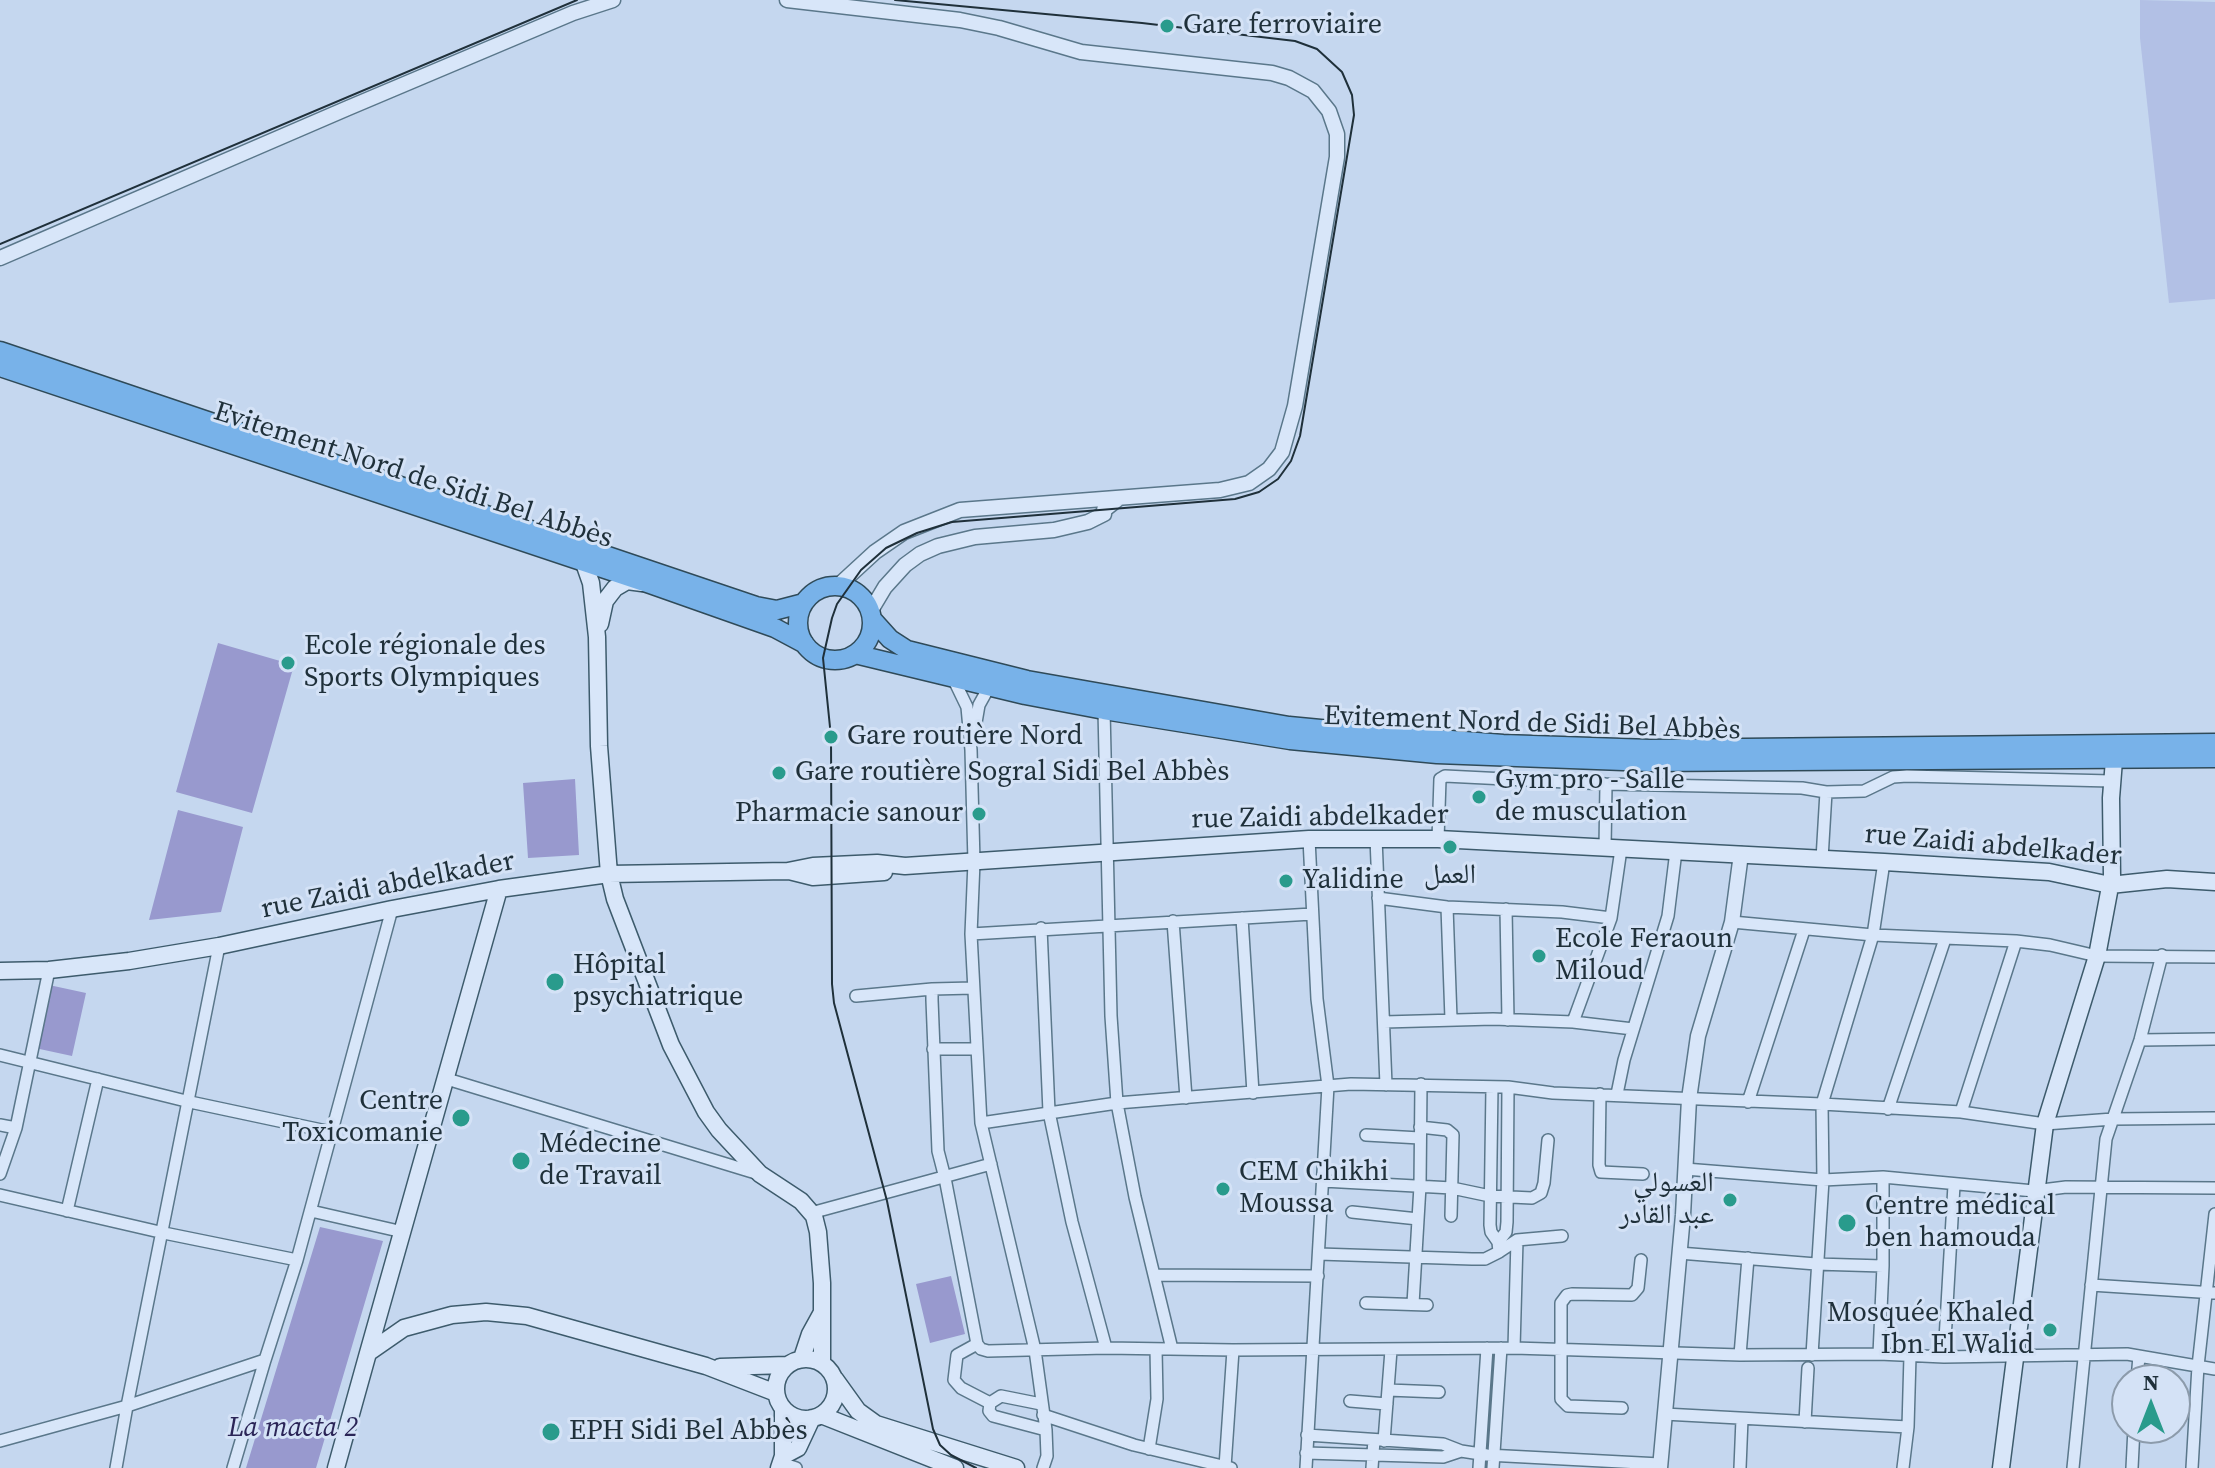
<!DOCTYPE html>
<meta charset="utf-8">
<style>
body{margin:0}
#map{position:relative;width:2215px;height:1468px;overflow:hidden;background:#c5d7ef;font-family:"Source Serif 4",serif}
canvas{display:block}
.north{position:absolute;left:2111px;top:1364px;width:80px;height:80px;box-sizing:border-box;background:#d4e2f6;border:2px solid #8c9bab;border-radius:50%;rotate:0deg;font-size:22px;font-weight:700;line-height:32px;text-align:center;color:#1f303a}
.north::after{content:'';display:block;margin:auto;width:28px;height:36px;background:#299b8c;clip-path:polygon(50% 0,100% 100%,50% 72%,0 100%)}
</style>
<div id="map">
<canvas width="2215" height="1468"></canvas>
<div class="north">N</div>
</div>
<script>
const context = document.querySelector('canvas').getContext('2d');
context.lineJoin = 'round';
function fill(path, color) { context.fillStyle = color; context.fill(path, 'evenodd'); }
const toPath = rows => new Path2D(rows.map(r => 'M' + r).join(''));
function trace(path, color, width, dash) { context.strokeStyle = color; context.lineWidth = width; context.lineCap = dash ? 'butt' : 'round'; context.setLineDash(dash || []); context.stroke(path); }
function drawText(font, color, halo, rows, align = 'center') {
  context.font = font + ' "Source Serif 4","Noto Naskh Arabic",serif'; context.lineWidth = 6; context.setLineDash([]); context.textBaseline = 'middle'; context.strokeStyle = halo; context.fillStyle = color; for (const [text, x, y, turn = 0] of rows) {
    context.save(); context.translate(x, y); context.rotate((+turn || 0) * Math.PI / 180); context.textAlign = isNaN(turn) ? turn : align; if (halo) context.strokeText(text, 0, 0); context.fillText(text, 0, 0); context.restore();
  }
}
fill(toPath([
 [2140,0,2215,2,2215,299,2169,303,2140,38]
]), '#b2c0e5');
fill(toPath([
 [218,643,294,665,252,813,176,792],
 [575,779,579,855,528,858,523,783],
 [178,810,243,827,221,912,149,920],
 [49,985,86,993,72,1056,35,1048],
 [320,1227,383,1241,316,1468,246,1468],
 [951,1276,965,1334,930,1343,916,1284]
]), '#9899ce');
const minor = toPath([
 [953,678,967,707,971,750,974,862,971,934,981,1123,1035,1350,1046,1430,1047,1456,1043,1468],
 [1104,710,1111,1016,1117,1103,1135,1197,1172,1349],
 [974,734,979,705,989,687],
 [1826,792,1864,791,1893,777,1907,776,2111,781],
 [1376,838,1386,1085],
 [1438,839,1440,779,1445,776,1606,784,1802,788,1826,792,1822,859],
 [1605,848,1606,784],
 [1378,898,1447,907,1562,912,1611,918],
 [1447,907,1451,1019],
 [1506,909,1508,1020],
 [1242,918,1253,1093],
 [1173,921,1186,1098],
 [1732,922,1873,935,2016,941,2050,945,2097,956,2215,957],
 [1041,928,1049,1112,1072,1222,1106,1348],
 [971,934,1312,914],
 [973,988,932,989,932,1000,938,1151,945,1178,977,1344,981,1349,988,1351,1106,1348,1233,1350,1514,1348,1740,1355,1879,1354,1944,1357,2127,1354,2215,1369],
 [856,996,932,989],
 [1384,1022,1493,1019,1573,1022,1633,1029],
 [1573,1022,1611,918,1621,849],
 [2140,1040,2215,1039],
 [933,1049,977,1049],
 [0,1055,190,1102,331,1132],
 [447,1079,759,1174],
 [1492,1087,1490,1225,1491,1232,1498,1242],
 [1600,1094,1599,1165,1601,1172,1643,1174],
 [1617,1094,1624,1060,1668,916,1676,851],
 [1748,1102,1804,930],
 [1888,1109,1945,939],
 [1961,1112,2016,941],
 [981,1123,1117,1103,1351,1084,1508,1087,1553,1093,1822,1104,1961,1112,2045,1124,2113,1119,2215,1118],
 [0,1125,16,1128],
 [1420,1127,1447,1130,1453,1135,1451,1216],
 [1366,1135,1420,1138],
 [1685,1169,1823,1180,1883,1177,2034,1191,2066,1187,2215,1188],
 [0,1174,16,1128,49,970],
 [1323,1181,1452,1188,1490,1196,1532,1198,1541,1193,1544,1183,1548,1140],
 [0,1195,164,1233,297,1260,392,909],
 [67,1211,98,1079],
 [311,1211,403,1232],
 [1352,1212,1418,1219],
 [811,1213,991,1164],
 [1499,1252,1517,1240,1562,1236],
 [1679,1253,1816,1264,1883,1266],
 [1319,1254,1472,1259,1485,1259,1499,1252,1498,1242,1506,1232,1507,1222,1508,1087],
 [1154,1275,1318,1276],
 [2091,1285,2215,1293],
 [1366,1303,1427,1305],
 [1413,1304,1420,1186,1421,1084],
 [977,1344,957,1355,954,1380,961,1388,990,1403],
 [1514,1348,1517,1240],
 [1879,1354,1883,1266,1883,1177],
 [1740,1355,1748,1258],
 [1812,1355,1823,1180,1822,1104,1873,935,1884,862],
 [1944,1357,1954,1185],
 [2137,1380,2139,1356],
 [1388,1390,1439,1392],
 [1350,1401,1387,1404],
 [1041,1404,1001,1396,990,1403,989,1411,993,1416,1046,1430],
 [127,1406,219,946],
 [127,1406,265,1360,297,1260],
 [1622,1408,1568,1406,1561,1399,1561,1303,1567,1295,1572,1294,1632,1295,1638,1288,1641,1260],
 [1664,1414,1908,1427],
 [1043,1415,1134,1445,1231,1468],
 [1805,1422,1808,1368],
 [1307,1435,1443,1444,1461,1451,1487,1455,1660,1464],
 [0,1441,127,1406,116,1468],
 [1384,1441,1391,1350],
 [1149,1449,1157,1399,1156,1349],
 [1306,1453,1443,1457,1461,1451],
 [781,1463,796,1468],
 [1225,1467,1233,1350],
 [233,1468,265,1360],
 [1306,1468,1328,1086,1317,999,1309,839],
 [1372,1468,1374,1440],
 [1479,1468,1487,1348],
 [1493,1468,1501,1348],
 [1740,1468,1742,1419],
 [1903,1468,1908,1427,1910,1356],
 [2073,1468,2106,1139,2140,1040,2162,955],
 [2132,1468,2134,1428],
 [2192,1468,2198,1366,2215,1214]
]);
const tertiary = toPath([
 [787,0,960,20,999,28,1081,52,1272,73,1289,78,1313,91,1329,111,1337,134,1337,157,1295,406,1282,452,1269,469,1249,483,1220,490,960,510,904,532,875,552,838,586],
 [0,258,348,108,573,13,613,0],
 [870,612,885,587,905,565,920,554,938,546,975,537,1054,530,1088,522,1104,514,1104,510,1118,499],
 [1660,1468,1683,1215,1689,1099,1698,1036,1732,922,1741,854]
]);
const secondary = toPath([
 [584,563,591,583,597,637,599,746,609,874,615,899,671,1045,706,1112,719,1130,760,1174,801,1201,814,1216,818,1232,822,1283,822,1362],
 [600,624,605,601,615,588,627,581,642,583],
 [789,871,813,877,884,872],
 [0,971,49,970,129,961,219,946,392,909,499,889,609,874,788,871,813,866,877,863,905,866,1309,839,1438,839,1884,862,2049,872,2110,885,2167,879,2215,882],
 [368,1353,499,889],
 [802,1358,810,1334,821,1314],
 '776 1389a30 30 0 1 1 60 0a30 30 0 1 1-60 0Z',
 [720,1367,787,1365],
 [835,1379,858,1411,876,1424,1016,1468],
 [821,1415,955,1468],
 [783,1456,798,1448,812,1418],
 [336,1468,368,1353,404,1328,452,1315,486,1312,527,1316,706,1366,776,1393],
 [779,1468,783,1456,783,1409],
 [2001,1468,2045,1124,2097,956,2112,876,2111,798,2114,760]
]);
const trunk = toPath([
 [0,351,756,606,777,610,804,603],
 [0,367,650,584,775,628,805,644],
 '798 623a37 37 0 1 1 74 0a37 37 0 1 1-74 0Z',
 [872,619,890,639,907,650,1027,680,1289,726,1373,734,1503,744,1650,749,2215,743],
 [855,654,1025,695,1104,710,1290,740,1437,754,1650,762,2215,758]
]);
trace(minor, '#5a778a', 14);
trace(tertiary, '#5a778a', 17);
trace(secondary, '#3d5b6c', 19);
trace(trunk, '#2f4a58', 21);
trace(minor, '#d8e6f9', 11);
trace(tertiary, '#d8e6f9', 14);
trace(secondary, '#d8e6f9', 16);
trace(trunk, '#78b2e9', 18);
trace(toPath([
 [895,0,1142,23,1295,41,1317,49,1342,72,1352,95,1354,115,1300,436,1291,461,1278,479,1259,492,1235,499,952,522,917,533,886,548,861,570,837,604,832,618,823,658,831,737,832,984,834,1003,887,1201,933,1429,940,1445,951,1455,976,1468],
 [0,244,577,0]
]), '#1f303a', 2);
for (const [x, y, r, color] of [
 [1167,26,8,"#299b8c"],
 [288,663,8,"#299b8c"],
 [831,737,8,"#299b8c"],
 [779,773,8,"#299b8c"],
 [1479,797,8,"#299b8c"],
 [979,814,8,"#299b8c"],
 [1450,847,8,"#299b8c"],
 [1286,881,8,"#299b8c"],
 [1539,956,8,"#299b8c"],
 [555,982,10,"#299b8c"],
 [461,1118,10,"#299b8c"],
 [521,1161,10,"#299b8c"],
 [1223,1189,8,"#299b8c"],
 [1730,1200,8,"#299b8c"],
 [1847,1223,10,"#299b8c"],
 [2050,1330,8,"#299b8c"],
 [551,1432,10,"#299b8c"]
]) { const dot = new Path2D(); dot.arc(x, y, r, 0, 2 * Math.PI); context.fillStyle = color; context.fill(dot); trace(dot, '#d4e2f6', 3); }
drawText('28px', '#1f303a', '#d4e2f6', [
 ["Gare ferroviaire",1183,26],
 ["Ecole régionale des",304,647],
 ["Sports Olympiques",304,679],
 ["Gare routière Nord",847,737],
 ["Gare routière Sogral Sidi Bel Abbès",795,773],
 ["Gym pro - Salle",1495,781],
 ["de musculation",1495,813],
 ["Pharmacie sanour",963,814,"right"],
 ["العمل",1450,876,"center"],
 ["Yalidine",1302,881],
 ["Ecole Feraoun",1555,940],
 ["Miloud",1555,972],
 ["Hôpital",573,966],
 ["psychiatrique",573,998],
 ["Centre",443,1102,"right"],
 ["Toxicomanie",443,1134,"right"],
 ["Médecine",539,1145],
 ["de Travail",539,1177],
 ["CEM Chikhi",1239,1173],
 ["Moussa",1239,1205],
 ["العسولي",1714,1184,"right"],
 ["عبد القادر",1714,1216,"right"],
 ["Centre médical",1865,1207],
 ["ben hamouda",1865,1239],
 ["Mosquée Khaled",2034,1314,"right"],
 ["Ibn El Walid",2034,1346,"right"],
 ["EPH Sidi Bel Abbès",569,1432]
], 'left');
drawText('28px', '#1f303a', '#d4e2f6', [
 ["Evitement Nord de Sidi Bel Abbès",413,476,18],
 ["Evitement Nord de Sidi Bel Abbès",1532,724,2],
 ["rue Zaidi abdelkader",1320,818,-1],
 ["rue Zaidi abdelkader",1993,846,5],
 ["rue Zaidi abdelkader",388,886,-11]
]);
drawText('italic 28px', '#2b2557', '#d4e2f6', [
 ["La macta 2",293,1429]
]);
</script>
